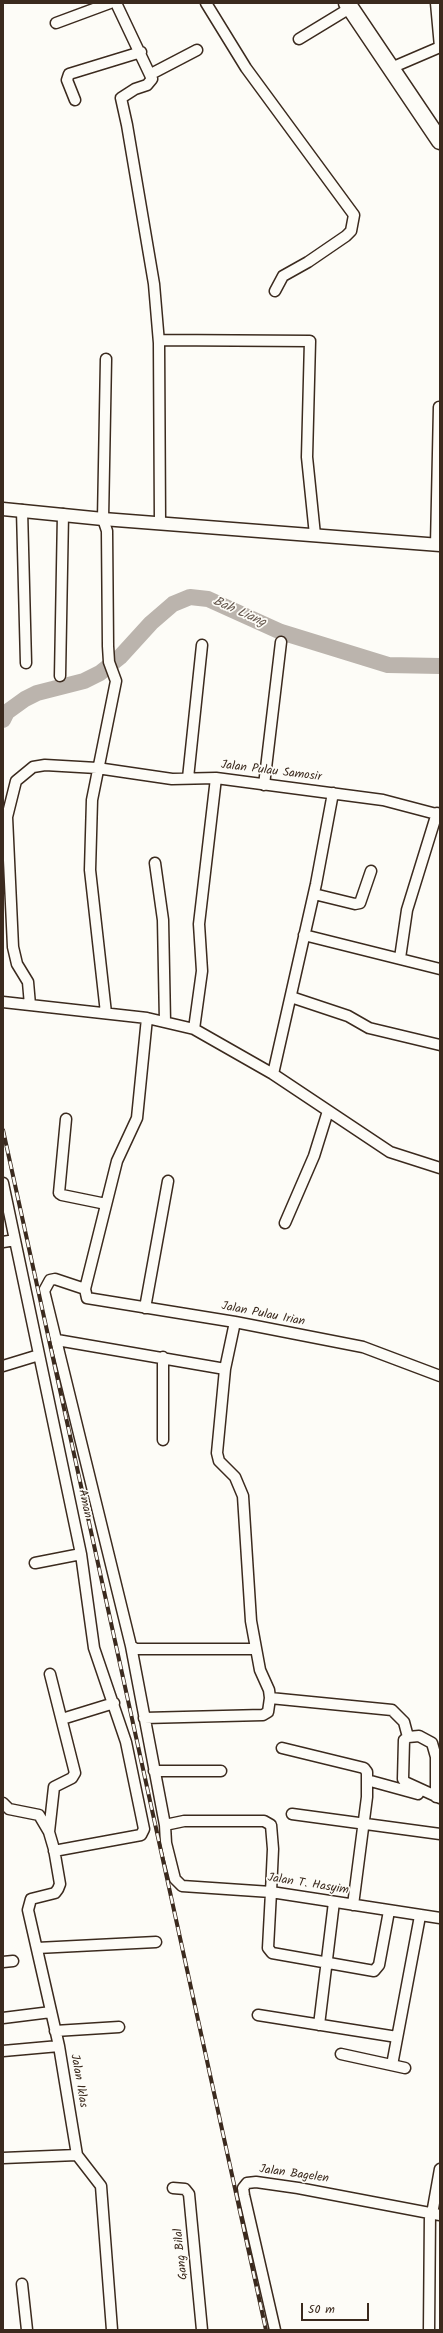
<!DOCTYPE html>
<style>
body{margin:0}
#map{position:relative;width:443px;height:2333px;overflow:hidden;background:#fdfcf7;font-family:Kalam,sans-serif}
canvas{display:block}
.frame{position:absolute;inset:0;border:4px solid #3b2a1e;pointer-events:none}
.scale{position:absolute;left:301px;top:2303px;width:68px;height:18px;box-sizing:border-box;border:2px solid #3b2a1e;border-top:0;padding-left:5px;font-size:12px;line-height:14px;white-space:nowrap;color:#3b2a1e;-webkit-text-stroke:3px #fdfcf7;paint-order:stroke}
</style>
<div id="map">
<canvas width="443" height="2333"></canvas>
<div class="frame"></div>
<div class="scale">50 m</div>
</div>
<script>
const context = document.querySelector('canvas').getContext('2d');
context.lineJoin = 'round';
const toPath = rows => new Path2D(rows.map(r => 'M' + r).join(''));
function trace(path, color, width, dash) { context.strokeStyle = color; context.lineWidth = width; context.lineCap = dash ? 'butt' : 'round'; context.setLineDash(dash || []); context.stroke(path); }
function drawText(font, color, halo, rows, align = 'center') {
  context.font = font + ' Kalam,sans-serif'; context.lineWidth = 3.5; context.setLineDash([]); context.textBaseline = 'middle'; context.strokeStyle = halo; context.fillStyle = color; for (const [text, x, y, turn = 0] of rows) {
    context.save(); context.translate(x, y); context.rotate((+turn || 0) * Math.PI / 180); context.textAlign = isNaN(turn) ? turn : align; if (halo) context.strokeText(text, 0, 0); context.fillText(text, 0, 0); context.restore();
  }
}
trace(toPath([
 [3,720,7,712,25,699,37,693,84,681,100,673,120,657,151,623,173,604,190,597,208,599,281,632,388,665,440,666]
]), '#bbb4ad', 16);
const minor = toPath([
 [116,3,152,79,147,85,135,89,121,98,127,125,154,284,159,343,160,523],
 [206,3,246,68,354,215,351,231,346,236,308,262,283,276,275,291],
 [436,3,440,47],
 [56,23,110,3],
 [299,39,350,8],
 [391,68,440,47],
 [151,74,197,50],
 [75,100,67,80,69,74,141,52],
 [159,340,310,341,307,457,315,535],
 [106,359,103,519,107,531,108,646,109,662,116,681,92,800,90,870,106,1013],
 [22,510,26,663],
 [436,545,439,407],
 [60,676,63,514],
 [188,778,202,645],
 [264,785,281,642],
 [155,863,163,920,165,1022],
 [314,894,355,904,360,903,371,871],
 [304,935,440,969],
 [400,958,407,910,437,813],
 [291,997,348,1016,369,1028,440,1045],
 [3,1002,147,1018,194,1029,273,1074,390,1152,440,1168],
 [30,1005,28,982,17,964,13,947,7,817,16,781,33,767,45,765,97,768,172,779,216,778,383,800,440,815],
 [147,1018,137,1118,117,1161,85,1289,87,1298,235,1322,363,1347,440,1376],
 [194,1029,202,971,199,924,216,778],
 [273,1074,316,884,333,793],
 [66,1119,59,1193,62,1195,106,1204],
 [3,1183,81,1554,94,1648,126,1742,144,1829,141,1835,54,1851],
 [285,1223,314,1156,328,1111],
 [3,1242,15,1240],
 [85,1289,55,1279,50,1280,44,1291,131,1646,136,1649,256,1649],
 [145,1308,168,1181],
 [57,1340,225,1369],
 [3,1366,39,1355],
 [163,1440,163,1357],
 [35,1563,81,1554],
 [131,1646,165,1825],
 [270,1698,392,1710,404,1722,408,1737],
 [144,1718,263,1715,268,1712,270,1698,269,1690,260,1670,251,1621,243,1496,235,1477,219,1461,217,1453,225,1369,235,1322],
 [62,1719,114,1703],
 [282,1748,364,1768,367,1772,367,1797,353,1905],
 [154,1771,221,1771],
 [367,1780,418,1794],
 [436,1797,436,1757,432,1743,419,1736,408,1737,404,1740,403,1779,405,1782,440,1798],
 [3,1803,9,1809,39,1815,49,1832,54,1849,60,1884,58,1889,55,1893,31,1899,28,1910,59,2046,77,2155,101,2186,112,2330],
 [292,1814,440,1834],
 [49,1832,54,1787,72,1778,75,1773,50,1674],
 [389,1911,379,1965,374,1971,272,1953,268,1948,271,1892,273,1849,271,1825,264,1821,184,1821,165,1825,166,1843,175,1879,182,1886,271,1892,440,1918],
 [37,1948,156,1942],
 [3,1962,13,1961],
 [258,2015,397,2037],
 [3,2018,51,2012],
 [319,2025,334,1902],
 [55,2031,119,2027],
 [3,2051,59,2046],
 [341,2054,405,2068],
 [392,2065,420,1916],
 [3,2158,77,2155],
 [173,2188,185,2189,189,2194,202,2330],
 [432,2214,440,2169],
 [22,2284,27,2330],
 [275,2330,244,2195,243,2188,247,2183,256,2182,298,2188,440,2215],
 [429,2330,430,2213]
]);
const tertiary = toPath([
 [3,509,103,519,440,545]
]);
const trunk = toPath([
 [347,3,440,141]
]);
trace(minor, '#3b2a1e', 13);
trace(tertiary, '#3b2a1e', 15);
trace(trunk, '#3b2a1e', 19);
trace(minor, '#fdfcf7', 10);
trace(tertiary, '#fdfcf7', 12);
trace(trunk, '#fdfcf7', 16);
const rail = toPath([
 [3,1130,266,2330]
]);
trace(rail, '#3b2a1e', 4);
trace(rail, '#fdfcf7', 2.5, [8]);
drawText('12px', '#3b2a1e', '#fdfcf7', [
 ["Jalan Pulau Samosir",271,772,7],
 ["Jalan Pulau Irian",263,1315,11],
 ["Aman",84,1504,78],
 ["Jalan T. Hasyim",308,1885,9],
 ["Jalan Iklas",78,2081,80],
 ["Jalan Bagelen",294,2175,8],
 ["Gang Bilal",182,2254,-96]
]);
drawText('italic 13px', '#615349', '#fdfcf7', [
 ["Bah Liang",239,613,24]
]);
</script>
